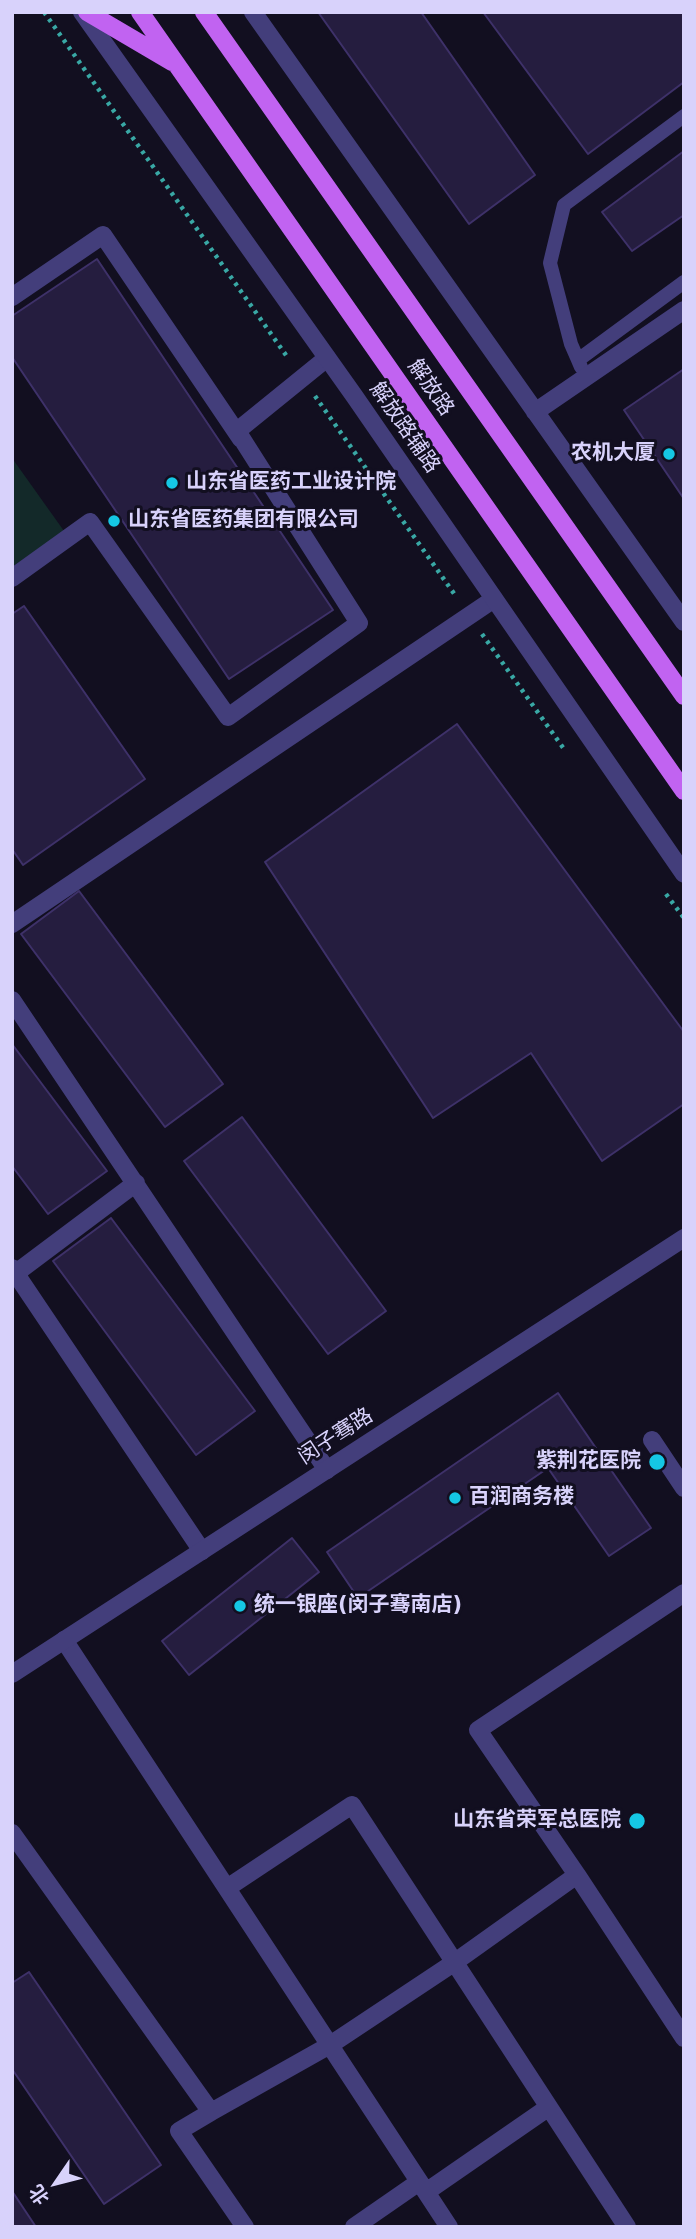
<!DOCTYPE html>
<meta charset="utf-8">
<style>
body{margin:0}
#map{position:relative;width:696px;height:2239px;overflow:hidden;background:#120f20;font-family:"DejaVu Sans","Noto Sans SC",sans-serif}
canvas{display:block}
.frame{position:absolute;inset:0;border:14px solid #d8d2fb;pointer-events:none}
.north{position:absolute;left:21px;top:2148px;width:70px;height:70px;-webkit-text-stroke:5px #120f20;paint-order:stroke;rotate:235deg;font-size:19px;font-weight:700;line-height:28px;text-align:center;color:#d8d2fb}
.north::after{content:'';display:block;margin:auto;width:24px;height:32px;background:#d8d2fb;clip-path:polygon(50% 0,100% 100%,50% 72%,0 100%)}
</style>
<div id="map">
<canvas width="696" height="2239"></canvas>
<div class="frame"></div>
<div class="north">北</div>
</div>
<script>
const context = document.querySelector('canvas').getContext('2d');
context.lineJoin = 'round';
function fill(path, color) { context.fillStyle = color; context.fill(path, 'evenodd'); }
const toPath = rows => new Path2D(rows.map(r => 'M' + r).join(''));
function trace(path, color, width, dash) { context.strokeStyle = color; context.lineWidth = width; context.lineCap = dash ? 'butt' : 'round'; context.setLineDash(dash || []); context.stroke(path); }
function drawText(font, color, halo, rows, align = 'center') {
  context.font = font + ' "DejaVu Sans","Noto Sans SC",sans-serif'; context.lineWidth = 6; context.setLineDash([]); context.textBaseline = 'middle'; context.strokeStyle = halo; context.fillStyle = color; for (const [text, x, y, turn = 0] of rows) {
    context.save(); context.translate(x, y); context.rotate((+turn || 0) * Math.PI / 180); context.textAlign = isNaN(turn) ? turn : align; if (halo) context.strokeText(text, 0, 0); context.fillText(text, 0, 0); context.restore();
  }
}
fill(toPath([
 [12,458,64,531,12,567]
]), '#132929');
const building = toPath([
 [318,12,421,12,535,175,469,224,318,12],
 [483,12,684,12,684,82,588,154,483,12],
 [684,151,684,215,632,251,602,212,684,151],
 [97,259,333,610,229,679,12,357,12,316,97,259],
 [684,369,684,499,624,410,684,369],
 [24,606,145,779,23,865,12,849,12,614,24,606],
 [457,724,684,1032,684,1104,602,1161,531,1053,433,1118,265,862,457,724],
 [79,891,223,1084,165,1127,21,934,79,891],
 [12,1044,107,1171,48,1214,12,1166,12,1044],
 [242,1117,386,1311,328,1354,184,1161,242,1117],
 [111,1218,255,1411,196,1455,53,1261,111,1218],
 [558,1393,651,1528,609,1556,548,1468,358,1598,327,1552,558,1393],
 [292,1538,319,1572,189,1675,162,1641,292,1538],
 [29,1972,161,2165,104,2204,12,2069,12,1983,29,1972],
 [12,2191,36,2227,12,2227,12,2191]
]);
fill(building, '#251d3f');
trace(building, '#3e3169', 2);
trace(toPath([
 [44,12,288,358],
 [315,396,455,595],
 [482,634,564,749],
 [666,894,684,918]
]), '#39a8a5', 4.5, [3.5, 5]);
trace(toPath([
 [578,360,571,344,550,263,564,205,684,116],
 [581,367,578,360,684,282]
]), '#433e7b', 14);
trace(toPath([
 [12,297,103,235,241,439],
 [12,578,90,522,228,717,359,623,237,431,327,358],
 [12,924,494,599],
 [12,1000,327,1470],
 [12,1268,202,1551],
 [16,1273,136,1183],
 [652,1440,684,1488],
 [64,1640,449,2227],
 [12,1833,211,2112,179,2131,245,2227],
 [577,1875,684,2038],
 [227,1888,352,1805,627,2227],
 [211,2112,330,2045,455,1962,577,1875,478,1730,684,1593],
 [426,2192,549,2107],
 [354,2227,419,2182]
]), '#433e7b', 18);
trace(toPath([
 [82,12,355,397,684,874],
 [253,12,684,622],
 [535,412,684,310],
 [12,1674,684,1238]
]), '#433e7b', 18);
trace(toPath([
 [87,12,172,62],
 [140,12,684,791],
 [204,12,684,696]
]), '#c163f1', 18);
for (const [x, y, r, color] of [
 [669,454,7,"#15c7e4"],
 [172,483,7,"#15c7e4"],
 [114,521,7,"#15c7e4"],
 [657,1462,9,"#15c7e4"],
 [455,1498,7,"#15c7e4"],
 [240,1606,7,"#15c7e4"],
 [637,1821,9,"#15c7e4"]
]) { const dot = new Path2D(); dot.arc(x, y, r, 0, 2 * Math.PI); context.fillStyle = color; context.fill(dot); trace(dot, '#120f20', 2.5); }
drawText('21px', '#d8d2fb', '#120f20', [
 ["解放路",430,388,55],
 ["解放路辅路",404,428,55],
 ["闵子骞路",336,1437,-33]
]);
drawText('bold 21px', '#d8d2fb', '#120f20', [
 ["农机大厦",655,454,"right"],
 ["山东省医药工业设计院",186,483],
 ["山东省医药集团有限公司",128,521],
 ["紫荆花医院",641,1462,"right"],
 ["百润商务楼",469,1498],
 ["统一银座(闵子骞南店)",254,1606],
 ["山东省荣军总医院",621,1821,"right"]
], 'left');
</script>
